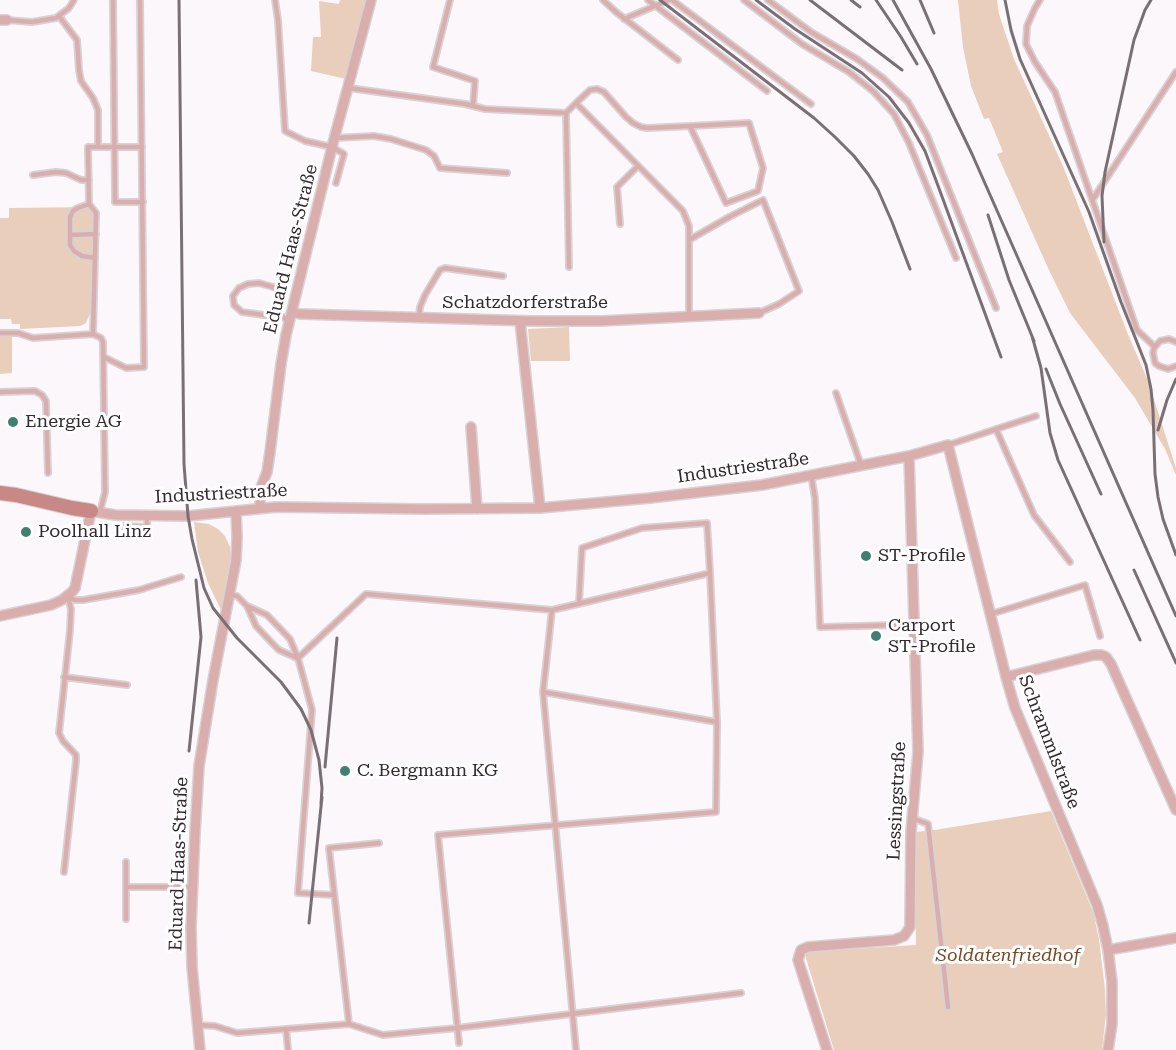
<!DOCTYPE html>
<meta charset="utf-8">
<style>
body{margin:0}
canvas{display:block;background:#fcf7fa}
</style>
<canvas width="1176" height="1050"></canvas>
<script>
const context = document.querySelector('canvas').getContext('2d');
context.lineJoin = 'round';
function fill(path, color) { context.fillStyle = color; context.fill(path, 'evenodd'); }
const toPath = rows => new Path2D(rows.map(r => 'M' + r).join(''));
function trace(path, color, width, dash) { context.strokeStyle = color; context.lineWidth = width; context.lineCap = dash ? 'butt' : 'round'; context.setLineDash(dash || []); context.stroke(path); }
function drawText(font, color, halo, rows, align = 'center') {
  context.font = font + ' "Roboto Serif",serif'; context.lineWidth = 6; context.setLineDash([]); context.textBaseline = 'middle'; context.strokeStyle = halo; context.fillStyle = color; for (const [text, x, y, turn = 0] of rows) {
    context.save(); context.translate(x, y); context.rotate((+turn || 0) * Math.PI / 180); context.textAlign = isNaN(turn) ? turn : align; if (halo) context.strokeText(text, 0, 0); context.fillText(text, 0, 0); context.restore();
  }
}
fill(toPath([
 [340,0,367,0,346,79,311,71,313,37,321,37,319,1,339,4],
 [958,0,997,0,999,14,1014,59,1063,166,1127,332,1148,381,1176,468,1176,475,1165,449,1135,398,1070,313,1048,268,997,154,1003,152,989,118,984,119,971,86,963,47],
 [94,207,90,313,86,323,80,326,20,329,20,324,12,324,11,319,0,319,0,218,9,218,9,208],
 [569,327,570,361,531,361,528,329],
 [0,337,12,337,12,373,0,374],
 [194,522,209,524,218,529,225,536,230,547,231,556,221,610,208,583,198,552],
 [1051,811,1093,912,1099,939,1105,990,1106,1014,1102,1050,834,1050,805,955,809,952,916,945,915,832,935,830]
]), '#eacebc');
const lane = toPath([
 [113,0,115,202,143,202],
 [275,0,278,20,285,131,305,141,332,147,344,154,336,183],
 [450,0,433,67,475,81,473,106],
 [603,0,616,12,678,60],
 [648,0,767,91],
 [672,0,811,104],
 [744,0,802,44,849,72,873,91,894,114,909,143,956,258],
 [768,0,811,32,857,59,883,78,908,102,927,135,996,308],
 [1040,0,1035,8,1027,26,1026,44,1035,62,1055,92,1137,330,1155,347],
 [59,16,77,40,79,70,81,81,93,98,98,110,98,147],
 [624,19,669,0],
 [7,20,32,22,56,18,69,8,74,0],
 [349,88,465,104,485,109,566,113,576,103,683,211,689,226,689,316],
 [576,103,590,90,597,89,604,92,626,117,633,123,641,127,647,128,690,126,749,123,763,168,758,191,726,203,690,126],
 [566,113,569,267],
 [335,138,374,136,391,139,426,150,434,156,440,168,507,173],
 [33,175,56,172,66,173,81,180,89,180],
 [1093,199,1176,72],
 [89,204,78,208,73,211,70,217,70,245,74,251,82,256,95,258],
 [620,224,617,187,638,166],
 [70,235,96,234],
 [689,240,729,217,763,200,799,291,779,304,759,313],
 [277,312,279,295,277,289,273,287,259,283,248,284,239,288,233,296,234,305,242,312,271,316,277,312,289,322],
 [419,318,420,307,425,295,440,270,445,268,503,276],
 [0,333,18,333,33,338,93,334,101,338,103,342,105,492,100,512],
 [93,334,96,213,89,204,88,147,142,147],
 [1176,342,1169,339,1160,341,1154,348,1153,353,1155,363,1159,366,1168,369,1176,366],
 [104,357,126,368,144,367,140,0],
 [0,392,35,391,42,395,46,401,48,473],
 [836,393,861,465],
 [996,429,1034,515,1070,562],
 [948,445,1036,416],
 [811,475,815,498,820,627,898,625],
 [117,526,147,527,147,515],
 [230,595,237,596,247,606,267,615,290,639,298,658],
 [68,597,75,600,83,600,139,590,181,577],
 [579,604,582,548,642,528,707,523,710,573],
 [247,606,256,626,272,643,279,650,297,658],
 [991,614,1085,585,1100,636],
 [64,677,127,685],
 [543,692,717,722],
 [912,818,928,824,948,1007],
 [64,872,76,761,76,755,63,741,59,733,70,630,71,609,68,597],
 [126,887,192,887],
 [334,895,298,893,312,710,298,658,366,594,552,610,543,692,576,1050],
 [126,919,126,862],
 [349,1024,383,1035,457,1028,741,993],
 [198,1025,215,1026,237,1033,349,1024,329,848,379,843],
 [286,1029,288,1050],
 [459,1043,438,835,716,812,717,722,710,573,552,610]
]);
const street = toPath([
 [0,20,7,20],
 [292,312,300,314,532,321,601,321,759,313],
 [520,321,540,508],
 [471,427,477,509],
 [260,508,260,490,267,472,270,452,281,364,286,335,332,147,371,0],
 [0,616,51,605,62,600,72,592,75,588,91,511,115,515,188,516,276,507,423,509,540,508,650,498,762,485,909,456,948,445,1006,677,1015,708,1097,905,1103,926,1108,950,1112,982,1112,1024,1108,1050],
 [1006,677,1094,655,1102,655,1106,657,1111,664,1176,810],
 [1108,950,1176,938],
 [200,1050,192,967,191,926,195,833,199,766,213,680,236,560,237,537,236,511],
 [827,1050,798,960,801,950,808,947,894,940,904,936,910,927,911,832,918,752,909,456]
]);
const secondary = toPath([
 [0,493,16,495,72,508,91,511]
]);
trace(lane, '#d8d2d5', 8);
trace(street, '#d8d2d5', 12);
trace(secondary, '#d8d2d5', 16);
trace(lane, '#daaeac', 4.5);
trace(street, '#daaeac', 9);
trace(secondary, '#c88986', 14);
trace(toPath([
 [179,0,184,464,188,516,192,539,204,588,213,608,237,638,281,682,301,709,311,730,319,760,322,788,321,804],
 [660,0,814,118,835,137,854,156,868,174,878,190,892,222,910,269],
 [756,0,795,29,862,73,889,97,909,123,925,151,937,183,1001,357],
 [810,0,902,70],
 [851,0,860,7],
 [876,0,901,37,917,64],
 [893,0,931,69,972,154,1176,616],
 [920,0,934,33],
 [1005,0,1011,30,1020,59,1089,212,1121,302,1146,365,1151,389,1153,410,1155,474,1158,497,1163,519,1176,555],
 [988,215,1009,280,1034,341],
 [1104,242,1102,196,1105,172,1134,40,1145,10,1151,0],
 [1032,336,1041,368,1050,433,1058,460,1140,640],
 [1046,369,1060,404,1101,494],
 [1158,430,1167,400,1176,379],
 [1134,570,1176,663],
 [189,751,201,637,196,580],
 [325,767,337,638],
 [309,923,322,797]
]), '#797075', 3);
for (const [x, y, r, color] of [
 [13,422,6,"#408070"],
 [26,532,6,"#408070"],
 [866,556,6,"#408070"],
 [876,636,6,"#408070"],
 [345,771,6,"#408070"]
]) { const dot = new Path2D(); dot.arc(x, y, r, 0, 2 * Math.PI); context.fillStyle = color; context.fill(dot); trace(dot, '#fff', 2); }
drawText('18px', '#33292e', '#fff', [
 ["Eduard Haas-Straße",291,249,-76],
 ["Schatzdorferstraße",525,303],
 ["Industriestraße",743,468,-8],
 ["Industriestraße",221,494,-3],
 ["Schrammlstraße",1049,742,69],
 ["Lessingstraße",897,801,-87],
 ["Eduard Haas-Straße",179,864,-88]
]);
drawText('18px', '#33292e', '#fff', [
 ["Energie AG",25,422],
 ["Poolhall Linz",38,532],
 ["ST-Profile",878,556],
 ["Carport",888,626],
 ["ST-Profile",888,647],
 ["C. Bergmann KG",357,771]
], 'left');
drawText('italic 18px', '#784822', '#fff', [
 ["Soldatenfriedhof",1008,956]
]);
</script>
